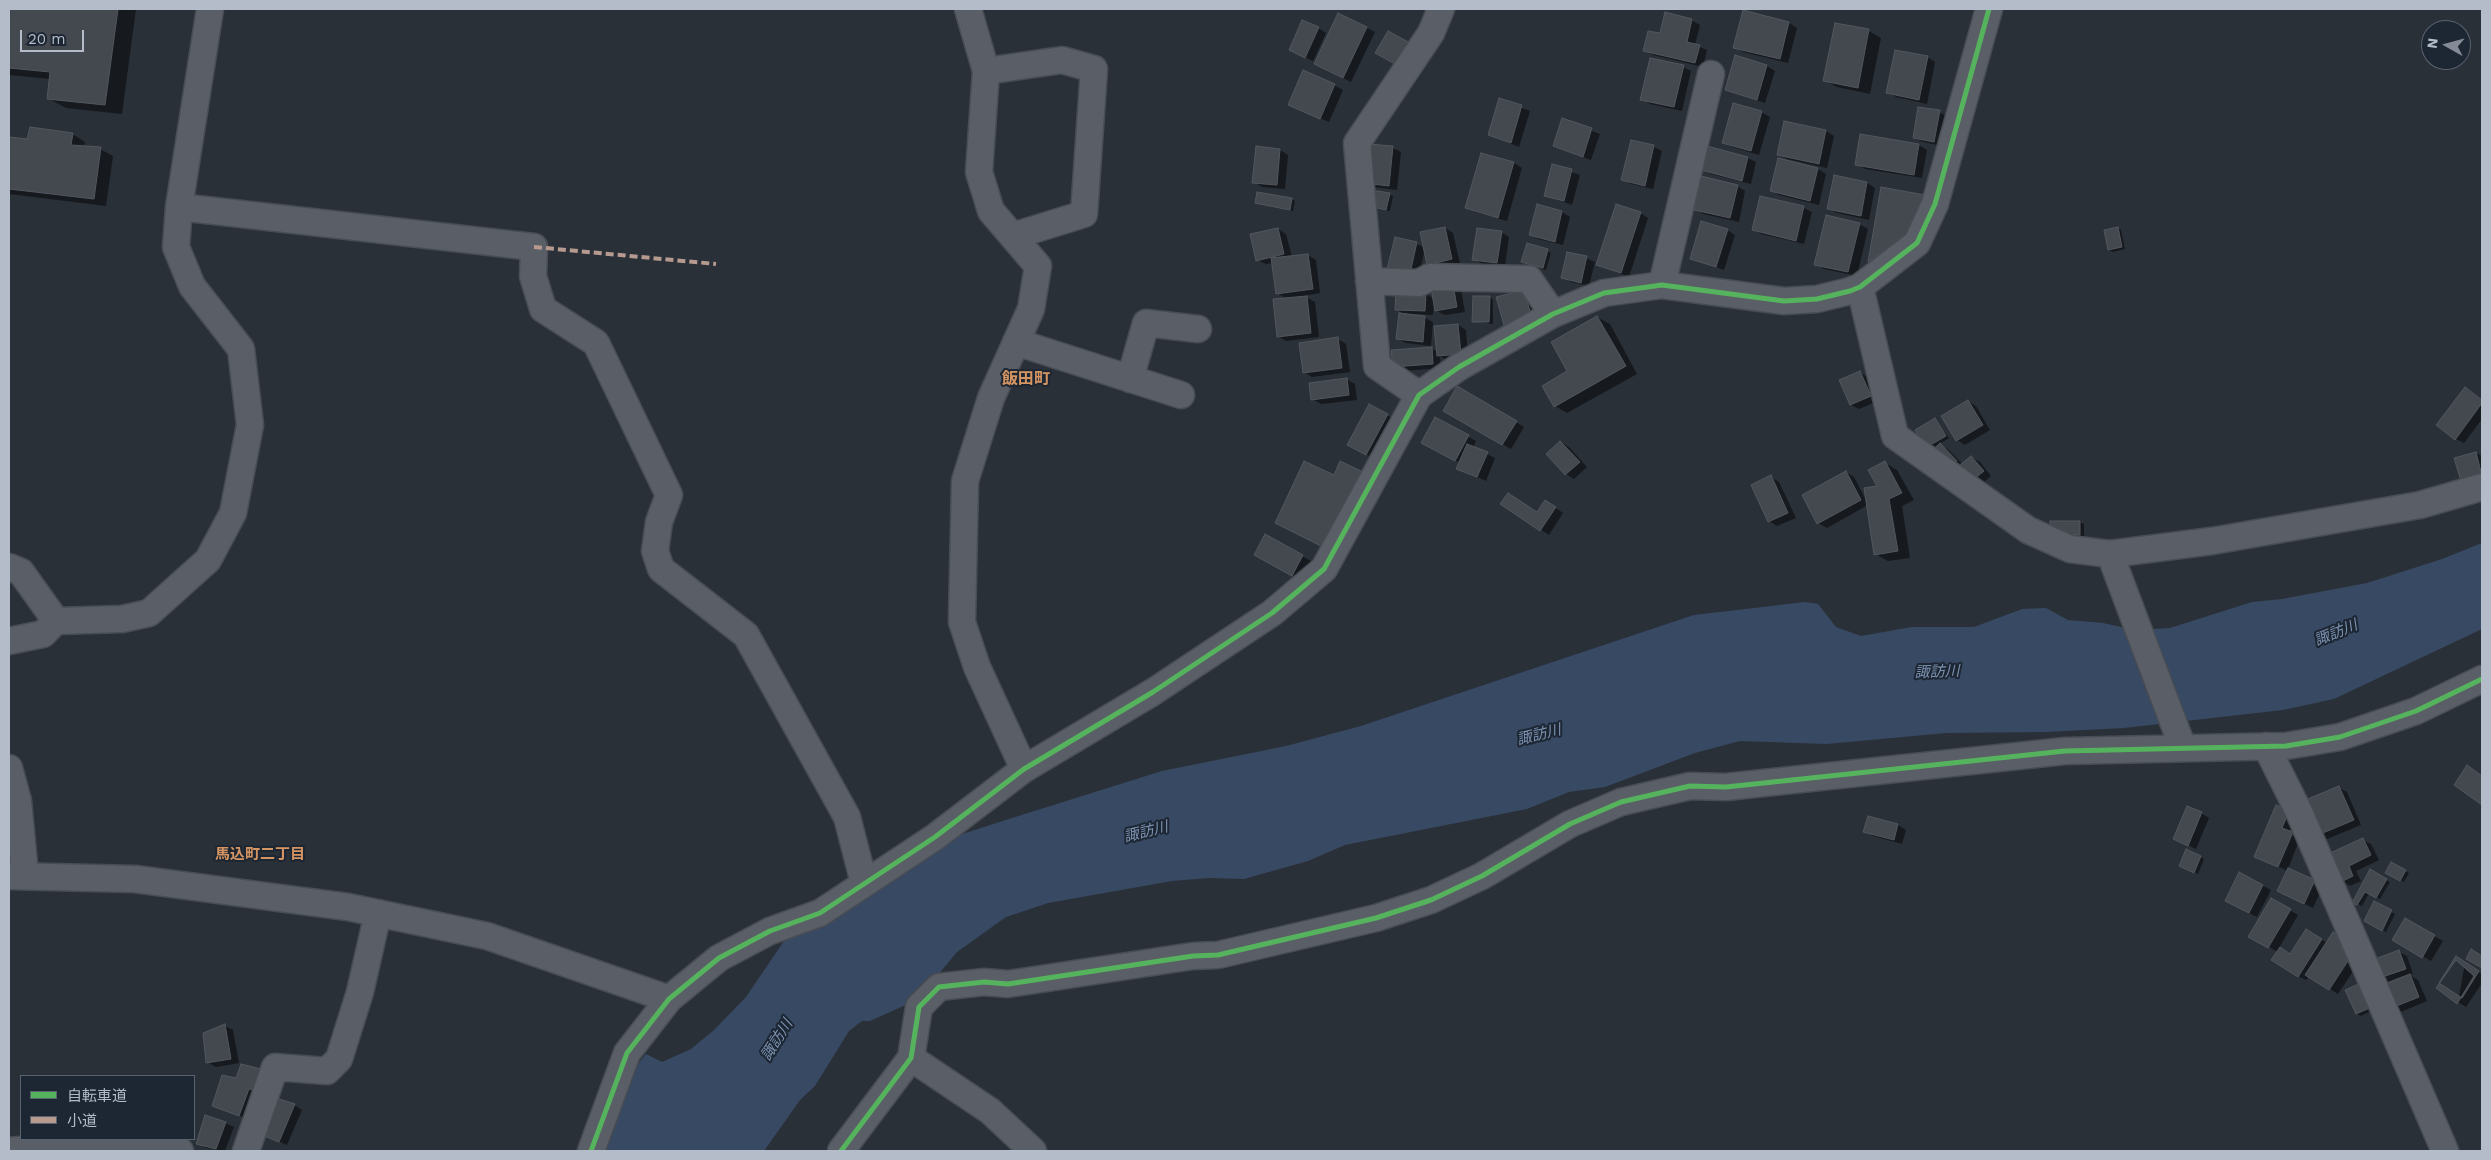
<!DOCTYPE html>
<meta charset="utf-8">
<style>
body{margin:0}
#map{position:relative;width:2491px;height:1160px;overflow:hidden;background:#2a3038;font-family:"Work Sans","Noto Sans JP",sans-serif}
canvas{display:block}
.frame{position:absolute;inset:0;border:10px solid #b4bcc9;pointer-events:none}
.legend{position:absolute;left:20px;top:1075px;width:175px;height:65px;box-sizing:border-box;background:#1d2633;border:1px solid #59626f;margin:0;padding:6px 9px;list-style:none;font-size:15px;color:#b4bcc9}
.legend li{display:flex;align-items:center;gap:10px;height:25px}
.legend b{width:25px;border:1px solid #59626f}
.north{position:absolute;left:2421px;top:20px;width:50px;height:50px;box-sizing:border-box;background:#1d2633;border:1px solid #59626f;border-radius:50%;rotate:277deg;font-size:14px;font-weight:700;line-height:20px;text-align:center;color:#b4bcc9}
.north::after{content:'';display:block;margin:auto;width:18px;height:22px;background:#848b96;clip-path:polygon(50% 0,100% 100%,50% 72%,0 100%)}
.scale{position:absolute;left:20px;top:30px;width:64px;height:22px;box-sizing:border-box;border:2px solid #b4bcc9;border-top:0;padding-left:6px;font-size:15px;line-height:18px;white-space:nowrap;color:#b4bcc9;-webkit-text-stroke:4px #1d2633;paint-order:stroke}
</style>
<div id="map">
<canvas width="2491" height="1160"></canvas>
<div class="frame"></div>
<ul class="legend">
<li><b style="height:6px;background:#56b35d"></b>自転車道</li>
<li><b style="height:6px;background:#b69a8f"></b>小道</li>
</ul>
<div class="north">N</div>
<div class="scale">20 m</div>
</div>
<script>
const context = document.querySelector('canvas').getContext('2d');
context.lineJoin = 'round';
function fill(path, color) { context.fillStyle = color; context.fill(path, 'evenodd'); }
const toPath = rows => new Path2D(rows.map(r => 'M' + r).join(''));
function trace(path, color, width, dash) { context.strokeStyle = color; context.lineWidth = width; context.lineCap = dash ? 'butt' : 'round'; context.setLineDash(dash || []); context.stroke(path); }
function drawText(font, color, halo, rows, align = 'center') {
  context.font = font + ' "Work Sans","Noto Sans JP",sans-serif'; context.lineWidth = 4; context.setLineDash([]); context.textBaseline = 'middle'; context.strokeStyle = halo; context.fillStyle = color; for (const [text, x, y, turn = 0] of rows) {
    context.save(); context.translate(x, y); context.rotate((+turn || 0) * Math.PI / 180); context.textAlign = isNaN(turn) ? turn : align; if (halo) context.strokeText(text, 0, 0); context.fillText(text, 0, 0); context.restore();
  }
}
fill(toPath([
 [2482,543,2482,629,2334,699,2283,710,2124,728,2046,732,1946,733,1827,744,1740,741,1695,753,1605,787,1569,792,1527,809,1345,845,1308,861,1244,879,1209,878,1172,881,1048,903,1006,917,957,952,917,1000,870,1021,862,1021,849,1031,815,1086,800,1100,764,1151,598,1151,637,1065,646,1054,662,1062,691,1049,714,1030,746,997,784,941,805,931,823,927,956,836,1012,818,1162,771,1286,746,1361,726,1694,615,1805,602,1818,604,1836,627,1861,636,1912,627,1974,627,2022,609,2046,608,2068,620,2103,623,2135,630,2170,628,2252,602,2282,599,2367,583,2442,559]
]), '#384963');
fill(toPath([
 [9,9,136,9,122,114,66,108,49,99,50,79,9,75],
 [1744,11,1789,23,1797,28,1788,63,1743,52,1735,47],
 [1691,20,1700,25,1695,45,1707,50,1703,67,1653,55,1645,50,1661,35],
 [1836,24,1869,31,1881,38,1870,94,1837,87,1824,80],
 [1318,28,1326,33,1313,61,1298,54],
 [1367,28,1375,32,1351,82,1315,64],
 [1927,57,1935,62,1927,104,1896,97,1888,92],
 [1767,66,1775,71,1765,103,1726,90],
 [1683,67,1691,71,1682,111,1650,104,1642,99],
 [1334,85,1343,90,1329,122,1289,105],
 [1500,100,1530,111,1519,147,1489,135],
 [1761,112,1770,117,1759,155,1732,147,1723,143],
 [1939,112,1947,116,1942,146,1923,142,1914,138],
 [1563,120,1600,134,1591,160,1554,146],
 [1826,131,1834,136,1827,168,1787,159,1779,155],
 [72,134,85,142,84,147,100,149,113,156,106,206,9,194,9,138,28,141],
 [1861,136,1919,145,1927,150,1922,178,1865,169,1857,164],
 [1632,141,1654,147,1662,151,1653,189,1631,184,1623,179],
 [1369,145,1393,148,1401,152,1397,190,1374,187],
 [1708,148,1748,158,1756,162,1751,184,1711,174,1703,170],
 [1280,150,1288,155,1285,189,1262,187,1254,182],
 [1778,160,1818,169,1826,174,1819,205,1779,195,1771,190],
 [1514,163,1522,168,1507,221,1475,212,1467,208],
 [1553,166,1580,175,1572,205,1545,195],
 [1835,177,1867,183,1875,188,1869,220,1837,213,1828,209],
 [1737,186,1745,191,1739,222,1703,214,1695,209],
 [1882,189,1937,204,1882,268,1870,261],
 [1389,194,1393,196,1390,211,1373,208],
 [1291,199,1295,201,1293,211,1256,202],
 [1537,206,1562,212,1570,217,1563,245,1538,239,1530,234],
 [1804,208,1812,212,1804,244,1761,234,1753,229],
 [1640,213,1648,218,1629,277,1598,264],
 [1859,224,1868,229,1857,276,1824,269,1816,264],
 [1445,228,1453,233,1460,263,1436,268,1428,264,1425,249,1417,282,1396,277,1396,238,1417,244,1425,248],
 [2118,228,2121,230,2125,249,2113,252,2109,250],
 [1278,229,1286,234,1292,257,1308,255,1316,260,1320,293,1304,296,1315,302,1319,337,1286,341,1278,336,1287,299,1277,293,1273,263,1266,264,1257,260],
 [1727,230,1735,235,1724,270,1691,258],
 [1501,232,1509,237,1505,266,1482,264,1474,259],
 [1547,251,1551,253,1546,270,1523,262],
 [1586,258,1595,262,1589,286,1571,282,1563,277],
 [1453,286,1461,290,1465,312,1445,315,1437,311,1434,302,1433,315,1415,314,1415,317,1425,318,1433,322,1431,346,1406,343,1397,338,1407,316,1396,309,1426,294,1434,299],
 [1532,296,1539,322,1513,329,1505,324,1498,298],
 [1490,297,1493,300,1493,324,1473,321],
 [1597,317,1610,324,1637,374,1567,413,1555,406],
 [1458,325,1466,330,1468,358,1446,360,1440,356,1441,368,1402,371,1394,366,1431,348,1438,352],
 [1338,339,1346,344,1350,372,1312,377,1304,372],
 [1860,373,1868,377,1878,401,1859,409,1851,405],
 [1346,379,1355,384,1357,400,1321,404,1312,399],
 [1458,388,1524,427,1511,449,1445,411],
 [2465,388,2482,400,2482,419,2464,443,2456,439],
 [1968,401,1976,406,1990,430,1965,445,1957,440,1943,416],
 [1387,415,1395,420,1375,459,1349,445],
 [1436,419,1476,441,1473,447,1495,458,1486,481,1458,468,1460,463,1423,442],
 [1935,420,1949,438,1930,450,1926,447],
 [1561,442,1569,447,1587,467,1574,479,1566,474,1548,454],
 [1940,445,1948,449,1963,465,1971,457,1980,462,1991,476,1967,496],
 [2476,453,2482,456,2482,482,2456,459],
 [1341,463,1373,480,1338,554,1334,477],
 [1885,463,1897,470,1914,500,1902,506,1910,558,1888,561,1875,554,1868,505,1827,528,1818,523,1846,472,1854,477,1866,500,1879,487],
 [1771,477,1779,482,1796,518,1777,526,1769,521],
 [1502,504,1538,514,1553,506,1563,513,1549,535],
 [2080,522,2084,524,2084,537,2055,537],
 [1266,536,1311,561,1300,580,1256,554],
 [2339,788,2347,792,2361,825,2327,839,2319,834],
 [2276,807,2296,817,2290,832,2300,838,2288,869,2323,886,2313,908,2278,891,2288,871,2256,857],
 [2201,813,2209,818,2196,849,2174,839],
 [1869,817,1898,825,1906,830,1902,844,1873,836,1865,831],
 [2363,840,2371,844,2379,860,2356,871,2361,881,2350,886,2342,881,2329,855],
 [2200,857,2204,859,2198,874,2184,868],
 [2392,864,2409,873,2404,882,2387,873],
 [2371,871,2390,882,2380,899,2369,893,2362,906,2354,902],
 [2240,874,2271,890,2257,917,2234,905],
 [2271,899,2298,915,2279,948,2291,955,2315,935,2327,943,2365,953,2338,994,2309,976,2306,980,2298,976,2278,952,2250,936],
 [2375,903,2395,914,2386,932,2366,921],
 [2406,920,2443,941,2431,961,2394,939],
 [2399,952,2407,956,2413,974,2409,975,2418,980,2427,1001,2398,1013,2377,979],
 [2465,963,2482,974,2482,983,2466,1007,2458,1002],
 [2347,991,2375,1009,2361,1016,2357,1014],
 [225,1026,233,1030,239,1063,216,1067,207,1062],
 [261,1070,248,1119,214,1105,236,1079],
 [294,1105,302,1110,287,1145,261,1134],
 [225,1123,234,1127,225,1151,206,1148,198,1144]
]), '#0007');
const building = toPath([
 [9,9,118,9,105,105,47,99,50,72,9,68,9,9],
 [1743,10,1789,22,1780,59,1733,48,1743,10],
 [1665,12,1692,19,1687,42,1700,45,1695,63,1643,51,1648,31,1660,33,1665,12],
 [1338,13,1367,27,1343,78,1314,64,1338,13],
 [1302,20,1319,27,1305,58,1289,50,1302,20],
 [1835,23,1869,29,1858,88,1823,81,1835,23],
 [1388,31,1414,45,1402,68,1375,53,1388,31],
 [1895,50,1928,56,1919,100,1886,93,1895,50],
 [1735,55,1767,65,1757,100,1725,90,1735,55],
 [1650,58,1684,65,1674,107,1640,100,1650,58],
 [1303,70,1335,84,1320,119,1288,105,1303,70],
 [1499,98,1522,105,1511,143,1488,135,1499,98],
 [1733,103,1762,111,1751,151,1722,143,1733,103],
 [1918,107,1940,110,1934,142,1913,138,1918,107],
 [1562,118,1592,128,1583,157,1553,146,1562,118],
 [1784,121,1826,130,1819,164,1777,155,1784,121],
 [30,127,73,133,71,145,101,147,94,199,9,189,9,137,27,139,30,127],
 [1860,134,1919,144,1914,175,1855,165,1860,134],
 [1631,140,1654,145,1645,186,1621,180,1631,140],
 [1368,144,1393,146,1389,186,1364,183,1368,144],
 [1256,146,1280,149,1277,185,1252,183,1256,146],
 [1707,146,1748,157,1742,181,1701,170,1707,146],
 [1481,153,1514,162,1498,218,1465,208,1481,153],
 [1778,158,1818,168,1810,201,1770,191,1778,158],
 [1552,164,1572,169,1564,201,1544,196,1552,164],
 [1834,175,1867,182,1861,216,1827,209,1834,175],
 [1701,176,1738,185,1730,218,1694,210,1701,176],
 [1881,187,1925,195,1906,235,1868,262,1881,187],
 [1371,190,1390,193,1386,210,1368,206,1371,190],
 [1257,192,1292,198,1290,210,1255,203,1257,192],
 [1760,196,1804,206,1796,241,1752,230,1760,196],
 [1537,204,1562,211,1555,242,1529,235,1537,204],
 [1616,204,1641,212,1621,273,1596,265,1616,204],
 [1826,215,1860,223,1848,272,1814,265,1826,215],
 [1701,221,1728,229,1716,267,1690,259,1701,221],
 [1445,227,1452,259,1427,265,1420,232,1445,227],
 [2118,227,2122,247,2108,250,2104,230,2118,227],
 [1278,228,1284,254,1256,261,1250,234,1278,228],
 [1477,228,1502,231,1497,263,1472,260,1477,228],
 [1395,237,1417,242,1409,278,1386,273,1395,237],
 [1527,243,1548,249,1543,268,1521,262,1527,243],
 [1567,252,1587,256,1581,283,1561,278,1567,252],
 [1308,254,1313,289,1276,294,1271,258,1308,254],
 [1453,284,1457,307,1435,311,1431,288,1453,284],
 [1524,290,1532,318,1504,325,1496,297,1524,290],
 [1396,291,1426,293,1425,311,1395,310,1396,291],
 [1307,296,1311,333,1277,337,1273,299,1307,296],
 [1473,296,1490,296,1489,322,1472,322,1473,296],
 [1399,313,1425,316,1423,342,1396,339,1399,313],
 [1597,316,1626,366,1554,407,1542,386,1567,371,1551,342,1597,316],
 [1458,324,1461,354,1437,356,1434,326,1458,324],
 [1338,337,1342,368,1303,373,1299,343,1338,337],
 [1432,347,1433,364,1393,367,1391,350,1432,347],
 [1860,371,1871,396,1850,405,1839,380,1860,371],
 [1347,378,1349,395,1311,400,1309,383,1347,378],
 [1457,386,1517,421,1502,445,1443,411,1457,386],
 [2465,387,2482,400,2482,403,2455,440,2436,425,2465,387],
 [1968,400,1983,425,1956,441,1941,416,1968,400],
 [1369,404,1388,414,1366,455,1347,445,1369,404],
 [1435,417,1469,435,1455,461,1421,443,1435,417],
 [1935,418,1946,436,1925,448,1915,430,1935,418],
 [1560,441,1580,462,1565,475,1546,454,1560,441],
 [1940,443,1957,461,1941,476,1924,458,1940,443],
 [1467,444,1488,452,1477,477,1456,469,1467,444],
 [2476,452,2482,476,2461,481,2454,458,2476,452],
 [1971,456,1984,471,1958,492,1945,477,1971,456],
 [1304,461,1334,475,1340,461,1361,471,1325,548,1275,523,1304,461],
 [1885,461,1902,493,1889,499,1898,551,1874,555,1864,488,1877,486,1868,470,1885,461],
 [1846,471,1861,500,1817,524,1802,495,1846,471],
 [1771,475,1788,513,1768,522,1751,485,1771,475],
 [1508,493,1537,512,1545,500,1556,507,1540,531,1500,504,1508,493],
 [2050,521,2080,521,2080,535,2050,535,2050,521],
 [1265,534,1303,555,1292,576,1254,555,1265,534],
 [2467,765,2482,776,2482,805,2454,785,2467,765],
 [2339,786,2354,820,2318,835,2303,801,2339,786],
 [2276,805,2289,811,2282,828,2293,832,2278,867,2254,857,2276,805],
 [2187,806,2202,812,2188,846,2173,839,2187,806],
 [1868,816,1898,824,1894,840,1863,832,1868,816],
 [2363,838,2371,855,2349,866,2353,876,2341,882,2328,854,2363,838],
 [2186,849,2201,856,2194,873,2179,866,2186,849],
 [2391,862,2406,870,2400,881,2385,873,2391,862],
 [2288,868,2315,880,2304,904,2277,891,2288,868],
 [2370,869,2387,879,2376,898,2365,892,2357,905,2352,903,2370,869],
 [2239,872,2263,885,2249,913,2225,901,2239,872],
 [2271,898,2291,909,2268,948,2248,937,2271,898],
 [2374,901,2392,910,2382,931,2364,921,2374,901],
 [2405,918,2435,935,2422,958,2392,940,2405,918],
 [2306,929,2322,939,2298,977,2271,960,2280,947,2290,954,2306,929],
 [2333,932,2357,947,2329,990,2305,975,2333,932],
 [2471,949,2482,956,2482,968,2466,959,2471,949],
 [2399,950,2406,969,2376,979,2370,961,2399,950],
 [2456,956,2479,971,2462,998,2439,983,2456,956],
 [2456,960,2474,976,2457,1004,2436,988,2456,960],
 [2410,974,2419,997,2389,1009,2379,986,2410,974],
 [2361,983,2372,1007,2356,1014,2345,990,2361,983],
 [225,1024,231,1059,206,1063,203,1033,225,1024],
 [241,1064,261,1069,256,1090,249,1089,239,1116,212,1106,222,1075,236,1078,241,1064],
 [273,1097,295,1104,279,1142,259,1134,273,1097],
 [205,1115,226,1122,216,1149,196,1144,205,1115]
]);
fill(building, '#444950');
trace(building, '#52575f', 1);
const minor = toPath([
 [968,9,986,71,979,172,991,211,1038,266,1031,309,991,398,965,481,962,622,977,667,1024,769],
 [986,71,1062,60,1094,69,1084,214,1013,236],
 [179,207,534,247,533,276,543,309,596,343,669,495,659,522,655,551,661,569,746,635,847,817,864,883],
 [1369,281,1419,283,1430,277,1529,279,1553,314],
 [1662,285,1711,74],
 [1860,287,1895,436,2028,530,2070,549,2110,554,2212,541,2420,505,2482,487],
 [1016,342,1181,395],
 [1130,379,1146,323,1198,329],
 [1419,395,1377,366,1357,143,1431,33,1441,9],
 [2110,554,2183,748],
 [9,567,21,572,56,621],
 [9,641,43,634,56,621,122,619,149,613,208,560,233,513,250,425,241,349,192,286,176,247,179,207,210,9],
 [2266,746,2299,812,2445,1151],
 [9,768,18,801,25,875],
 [9,876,135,879,348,907,487,936,669,999],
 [911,1058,990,1111,1033,1151],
 [9,1151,126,1140,180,1151],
 [246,1151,275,1067,327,1071,339,1059,360,992,378,913],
 [591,1151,627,1053,669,999,719,958,770,931,820,913,935,837,1024,769,1153,692,1272,613,1324,569,1419,395,1459,367,1553,314,1604,293,1662,285,1784,301,1817,299,1850,291,1860,287,1917,243,1935,204,1989,9],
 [841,1151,911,1058,919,1007,939,987,984,982,1008,984,1193,956,1218,955,1376,918,1431,900,1482,876,1570,824,1621,802,1690,786,1726,787,2065,751,2286,746,2340,737,2416,711,2482,679]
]);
trace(minor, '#484c53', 29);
trace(minor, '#5a5e66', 26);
trace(toPath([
 [534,247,716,264]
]), '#b69a8f', 4, [8, 4]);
trace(toPath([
 [591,1151,627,1053,669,999,719,958,770,931,820,913,935,837,1024,769,1153,692,1272,613,1324,569,1419,395,1459,367,1553,314,1604,293,1662,285,1784,301,1817,299,1850,291,1860,287,1917,243,1935,204,1989,9],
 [841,1151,911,1058,919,1007,939,987,984,982,1008,984,1193,956,1218,955,1376,918,1431,900,1482,876,1570,824,1621,802,1690,786,1726,787,2065,751,2286,746,2340,737,2416,711,2482,679]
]), '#56b35d', 5);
drawText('italic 15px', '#7c92b1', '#1d2633', [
 ["諏訪川",2336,633,-22],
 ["諏訪川",1937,672,-2],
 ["諏訪川",1539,735,-14],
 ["諏訪川",1146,832,-14],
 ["諏訪川",777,1040,-58]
]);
drawText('bold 15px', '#d59563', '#1d2633', [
 ["馬込町二丁目",260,855]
]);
drawText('bold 16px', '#d59563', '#1d2633', [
 ["飯田町",1026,379]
]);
</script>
